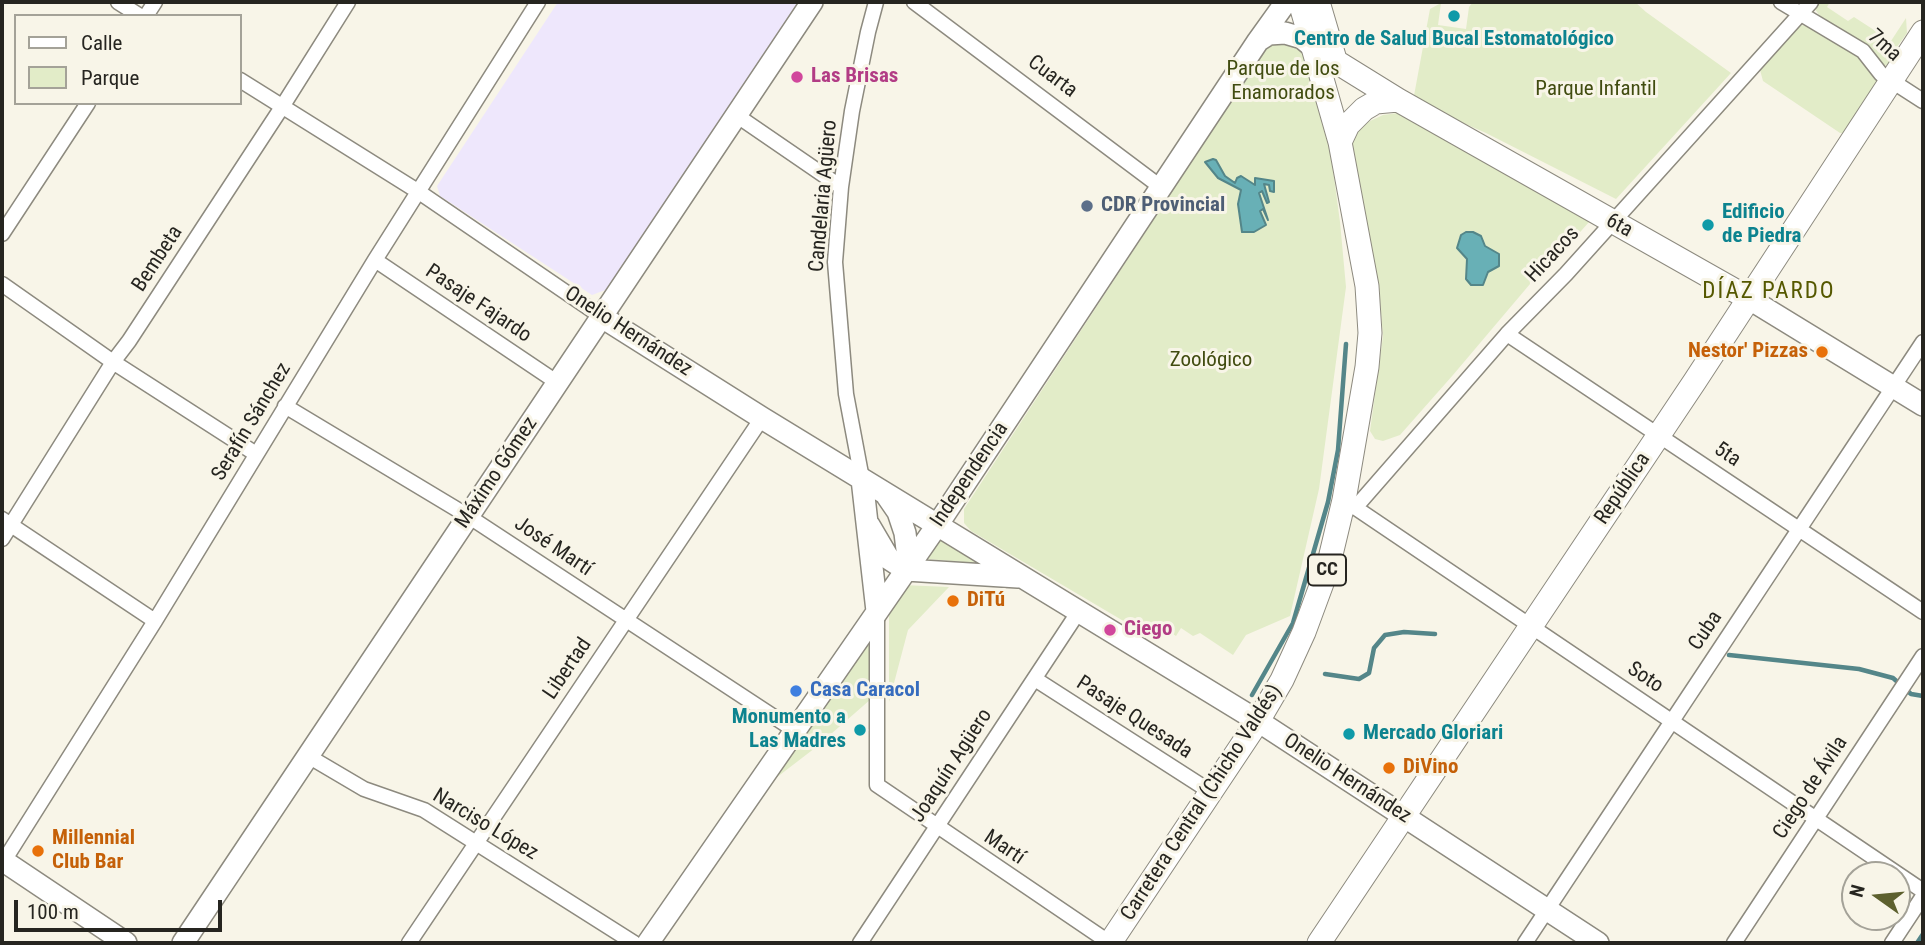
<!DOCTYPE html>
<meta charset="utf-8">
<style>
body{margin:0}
#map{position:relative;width:1925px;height:945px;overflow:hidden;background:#f8f5e8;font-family:"Roboto Condensed",sans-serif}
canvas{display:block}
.frame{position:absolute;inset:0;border:4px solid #262520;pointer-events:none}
.legend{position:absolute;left:14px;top:14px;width:228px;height:91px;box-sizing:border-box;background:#f8f5e8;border:2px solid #a4a298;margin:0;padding:9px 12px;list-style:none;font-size:21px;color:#262520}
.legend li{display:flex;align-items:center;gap:14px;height:35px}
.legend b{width:35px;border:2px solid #a4a298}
.north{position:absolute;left:1841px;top:861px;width:70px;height:70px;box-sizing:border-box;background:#f8f5e8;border:2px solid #a4a298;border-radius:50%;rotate:285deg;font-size:19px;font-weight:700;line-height:28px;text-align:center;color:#262520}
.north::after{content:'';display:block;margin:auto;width:24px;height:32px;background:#5d602e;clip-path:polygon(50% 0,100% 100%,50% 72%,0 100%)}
.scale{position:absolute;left:14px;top:900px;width:208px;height:32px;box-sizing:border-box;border:4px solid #262520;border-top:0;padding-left:9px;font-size:21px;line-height:24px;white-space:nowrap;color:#262520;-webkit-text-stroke:5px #f8f5e8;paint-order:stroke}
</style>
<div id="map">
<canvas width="1925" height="945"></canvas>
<div class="frame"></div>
<ul class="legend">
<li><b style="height:9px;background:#fff"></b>Calle</li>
<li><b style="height:19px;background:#e2ecc8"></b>Parque</li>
</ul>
<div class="north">N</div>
<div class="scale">100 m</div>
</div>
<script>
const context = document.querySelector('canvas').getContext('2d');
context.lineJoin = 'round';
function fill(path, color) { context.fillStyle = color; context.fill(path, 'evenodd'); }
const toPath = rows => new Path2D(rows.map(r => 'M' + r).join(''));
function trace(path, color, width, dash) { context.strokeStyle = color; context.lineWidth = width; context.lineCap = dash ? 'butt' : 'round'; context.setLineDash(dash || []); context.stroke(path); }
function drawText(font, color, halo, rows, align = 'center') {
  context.font = font + ' "Roboto Condensed",sans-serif'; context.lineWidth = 6; context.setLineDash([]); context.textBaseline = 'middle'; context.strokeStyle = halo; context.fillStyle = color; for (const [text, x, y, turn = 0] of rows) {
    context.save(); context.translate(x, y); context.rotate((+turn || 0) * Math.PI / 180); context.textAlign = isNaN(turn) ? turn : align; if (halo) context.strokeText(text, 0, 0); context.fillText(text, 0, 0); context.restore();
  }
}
fill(toPath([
 [558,2,798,2,608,289,592,295,440,196,437,186]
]), '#eee7fc');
fill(toPath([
 [1473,2,1635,2,1646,12,1731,73,1616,199,1486,133,1413,101,1430,9,1441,3,1438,25,1466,29,1469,7],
 [1821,2,1830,2,1827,7,1848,21,1854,17,1891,41,1906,18,1907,33,1892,54,1889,64,1884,66,1875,53,1819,15,1815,9],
 [1800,25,1810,26,1827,34,1863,60,1876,77,1876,85,1843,133,1840,133,1763,81,1760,70],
 [1270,42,1299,42,1327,125,1340,222,1346,287,1319,489,1290,616,1246,635,1233,655,1200,633,1193,636,1181,628,1176,636,1162,627,1154,639,971,531,964,523,964,509],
 [1398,113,1589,222,1559,256,1541,255,1529,273,1530,284,1453,375,1400,435,1383,441,1375,439,1370,431,1383,336,1379,289,1351,140,1356,131,1370,121,1383,115],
 [934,535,987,564,927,559,924,557],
 [902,585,949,587,908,630,889,702,889,604],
 [869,635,871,699,815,748,772,781]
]), '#e2ecc8');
const water = toPath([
 [1213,159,1216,160,1225,176,1235,183,1237,178,1241,176,1255,185,1255,178,1274,181,1274,192,1270,191,1269,185,1264,184,1269,202,1267,203,1262,191,1259,193,1268,220,1263,209,1260,211,1266,225,1254,232,1242,232,1238,204,1241,190,1218,178,1205,162,1213,159],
 [1466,232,1473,232,1481,236,1485,246,1499,254,1499,266,1488,272,1483,285,1471,285,1466,279,1467,259,1457,248,1461,235,1466,232]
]);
fill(water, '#68b0b6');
trace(water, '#548689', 2);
trace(toPath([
 [1729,655,1859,669,1893,678,1911,694,1923,696],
 [1325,674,1359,679,1369,673,1374,648,1385,635,1404,632,1435,634],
 [1252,695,1293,623,1328,502,1338,450,1346,344],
 [1917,943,1923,934]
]), '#548689', 4.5);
const street = toPath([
 [118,2,140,16],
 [914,2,1162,188],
 [1781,2,1863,51,1881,74,1923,101],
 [146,16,155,2],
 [240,80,419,192,602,317],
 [736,115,841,187],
 [2,234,88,103],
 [375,260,558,383],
 [2,284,113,362,256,454],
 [1507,334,1923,612],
 [285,406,468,516,794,730],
 [862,479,846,394,835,262,841,187,852,111,868,32,876,2],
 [1344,500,1923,891],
 [1355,508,1507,334,1566,274,1811,2],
 [2,519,155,621],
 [2,539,113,362,129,341,282,107,348,2],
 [877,613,877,785,1110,943],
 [1035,679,1211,792],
 [308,756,364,789,424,810,634,943],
 [2,864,155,621,375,260,538,2],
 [409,943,762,418],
 [860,943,1079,611],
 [1525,943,1923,342],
 [1734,943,1923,656],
 [1892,943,1923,896]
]);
const secondary = toPath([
 [1258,41,1269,34,1285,33,1302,38,1314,48],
 [1748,298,1923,405],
 [602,317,762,418,1258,721,1598,943],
 [862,479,877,611],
 [887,496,898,512,905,533,909,566],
 [869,525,889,559,906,570,1018,577],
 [2,860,126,943],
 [183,943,812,2],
 [648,943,938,524,1258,41,1286,2]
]);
const primary = toPath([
 [1318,2,1336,63],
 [1314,48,1398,100,1748,298],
 [1340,142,1348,125,1364,109,1376,102,1398,100],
 [1110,943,1258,721,1282,680,1304,632,1328,567,1344,500,1367,367,1370,333,1367,286,1340,142,1300,2],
 [1319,943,1695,381,1923,32]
]);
trace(street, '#8d8a7f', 17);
trace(secondary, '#8d8a7f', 24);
trace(primary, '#8d8a7f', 25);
trace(street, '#fff', 14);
trace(secondary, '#fff', 21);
trace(primary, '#fff', 23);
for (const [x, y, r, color] of [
 [1454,16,7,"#0f9aa8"],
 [797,77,7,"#d1479c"],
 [1087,206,7,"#5c6f8a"],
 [1708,225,7,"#0f9aa8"],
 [1822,352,7,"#e8710a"],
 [953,601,7,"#e8710a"],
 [1110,630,7,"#d1479c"],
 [796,691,7,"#3f7fe0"],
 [860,730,7,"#0f9aa8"],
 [1349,734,7,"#0f9aa8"],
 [1389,768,7,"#e8710a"],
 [38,851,7,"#e8710a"]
]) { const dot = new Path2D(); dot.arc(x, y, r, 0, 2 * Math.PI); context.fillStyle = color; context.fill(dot); trace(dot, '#f8f5e8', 2.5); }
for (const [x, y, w] of [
 [1327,570,38]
]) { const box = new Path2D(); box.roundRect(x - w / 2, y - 15.5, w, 31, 5); context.fillStyle = '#f8f5e8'; context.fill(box); trace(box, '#262520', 2); }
drawText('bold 19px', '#262520', null, [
 ["CC",1327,570]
]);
drawText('bold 21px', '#0d838f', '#f8f5e8', [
 ["Centro de Salud Bucal Estomatológico",1454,40,"center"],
 ["Edificio",1722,213],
 ["de Piedra",1722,237],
 ["Monumento a",846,718,"right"],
 ["Las Madres",846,742,"right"],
 ["Mercado Gloriari",1363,734]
], 'left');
drawText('21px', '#262520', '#f8f5e8', [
 ["7ma",1884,46,42],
 ["Cuarta",1052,77,37],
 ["Candelaria Agüero",824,196,-85],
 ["6ta",1619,226,29],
 ["Hicacos",1553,255,-47],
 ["Bembeta",158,259,-57],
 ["Pasaje Fajardo",478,304,34],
 ["Onelio Hernández",628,332,33],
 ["Serafín Sánchez",252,422,-59],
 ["5ta",1727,455,34],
 ["Máximo Gómez",497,473,-56],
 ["Independencia",970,475,-56],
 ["República",1623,489,-56],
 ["José Martí",553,547,34],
 ["Cuba",1706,631,-56],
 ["Libertad",568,669,-56],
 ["Soto",1645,678,34],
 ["Pasaje Quesada",1134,718,33],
 ["Joaquín Agüero",952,766,-57],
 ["Onelio Hernández",1347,779,33],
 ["Ciego de Ávila",1811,788,-57],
 ["Carretera Central (Chicho Valdés)",1202,803,-57],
 ["Narciso López",485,825,31],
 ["Martí",1004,848,34]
]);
drawText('21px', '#414c10', '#f8f5e8', [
 ["Parque de los",1283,70],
 ["Enamorados",1283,94],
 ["Parque Infantil",1596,90],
 ["Zoológico",1211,361]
]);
drawText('bold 21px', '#b23c85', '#f8f5e8', [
 ["Las Brisas",811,77],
 ["Ciego",1124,630]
], 'left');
drawText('bold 21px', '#4e5e75', '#f8f5e8', [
 ["CDR Provincial",1101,206]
], 'left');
drawText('bold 21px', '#c56008', '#f8f5e8', [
 ["Nestor' Pizzas",1808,352,"right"],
 ["DiTú",967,601],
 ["DiVino",1403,768],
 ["Millennial",52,839],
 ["Club Bar",52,863]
], 'left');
drawText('bold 21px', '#366cbe', '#f8f5e8', [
 ["Casa Caracol",810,691]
], 'left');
context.letterSpacing = '2px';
drawText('23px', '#555800', '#f8f5e8', [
 ["DÍAZ PARDO",1769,292]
]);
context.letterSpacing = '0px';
</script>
